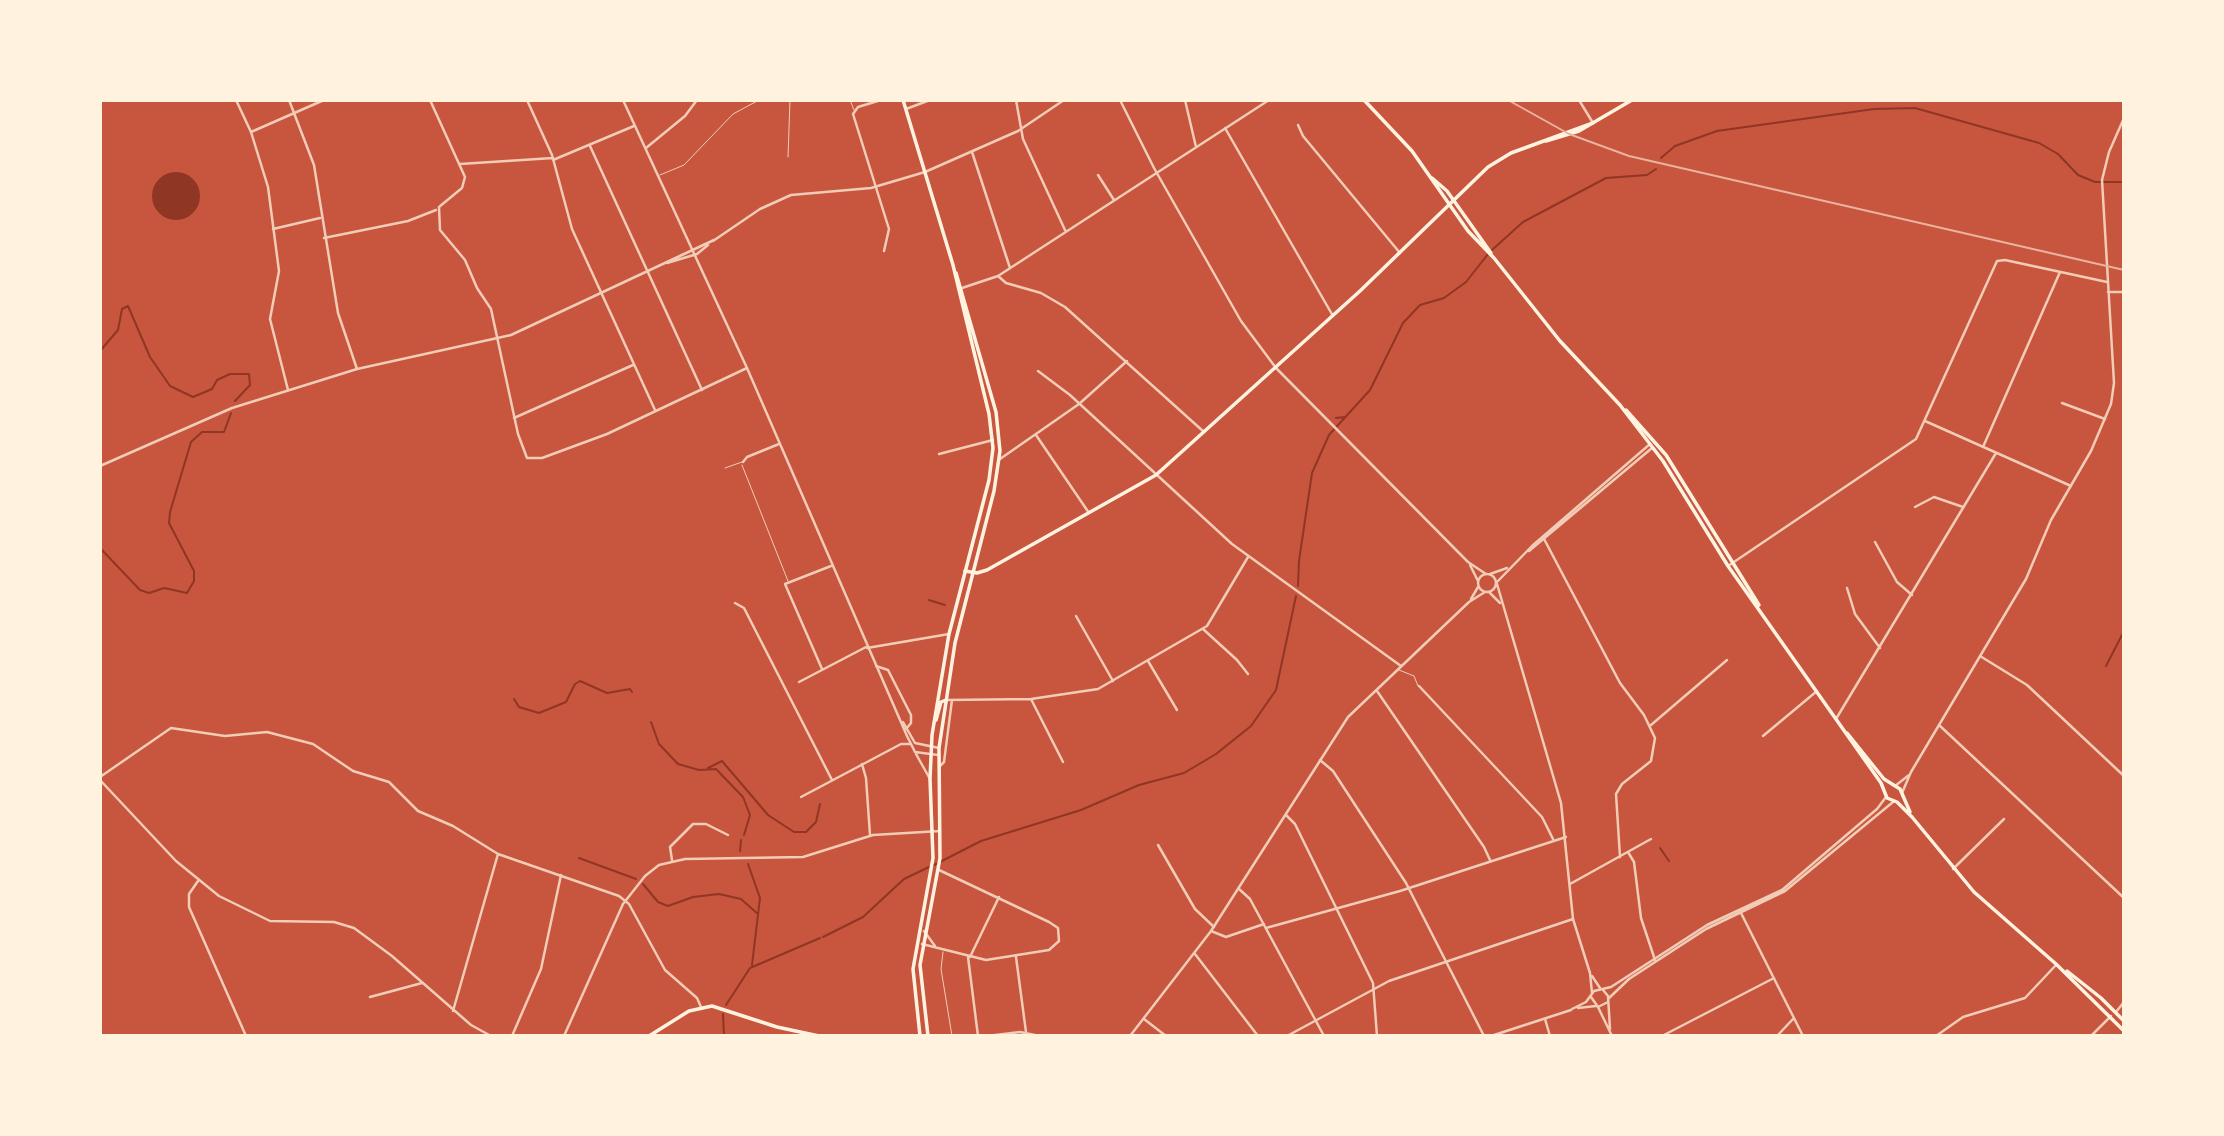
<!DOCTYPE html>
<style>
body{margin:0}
#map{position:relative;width:2224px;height:1136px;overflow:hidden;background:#c8553d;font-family:Roboto,sans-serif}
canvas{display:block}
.frame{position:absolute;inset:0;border:102px solid #fff3e0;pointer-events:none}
</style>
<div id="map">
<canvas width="2224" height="1136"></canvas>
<div class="frame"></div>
</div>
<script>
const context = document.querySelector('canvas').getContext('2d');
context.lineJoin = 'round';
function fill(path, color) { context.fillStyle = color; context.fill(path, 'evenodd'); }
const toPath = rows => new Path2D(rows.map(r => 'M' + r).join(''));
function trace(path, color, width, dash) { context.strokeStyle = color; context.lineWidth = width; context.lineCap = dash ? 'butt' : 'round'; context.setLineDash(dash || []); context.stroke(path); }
fill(toPath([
 '152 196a24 24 0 1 1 48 0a24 24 0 1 1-48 0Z'
]), '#8f3625');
trace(toPath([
 [1661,158,1675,146,1717,131,1874,109,1915,108,2039,143,2058,154,2078,175,2095,182,2124,182],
 [1492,250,1523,222,1606,178,1647,175,1656,169],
 [100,351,118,330,122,309,128,306,150,357,170,386,193,397,212,389,217,380,230,374,249,374,250,385,235,401],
 [1336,418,1345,417],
 [100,548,140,590,149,593,164,588,187,593,194,581,194,571,169,523,170,512,191,442,202,432,224,432,231,413],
 [1298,586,1299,561,1312,473,1329,435,1370,390,1403,323,1420,305,1444,298,1466,282,1488,254],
 [929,600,945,605],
 [2106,666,2124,631],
 [514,699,519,707,539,713,566,702,575,684,580,681,607,693,630,689,632,692],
 [651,722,659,744,678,764,699,770,716,769,743,797,750,815,744,835],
 [708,768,722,761,768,815,794,832,806,832,816,822,820,804],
 [1660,848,1669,861],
 [740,851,741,840],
 [579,858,636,879],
 [748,864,760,898,752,965],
 [934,865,981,841,1081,810,1139,785,1184,773,1216,754,1251,726,1276,690,1296,596],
 [643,884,658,902,668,906,693,897,719,894,741,899,758,914],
 [823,937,863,917,904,879,929,867],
 [726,1005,750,968,820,938],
 [723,1014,724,1036]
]), '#8f3625', 2);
trace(toPath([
 [850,100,854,110],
 [788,157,790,100],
 [660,175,684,165,733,114,759,100],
 [742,465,788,581],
 [725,468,742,462],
 [1399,670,1414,676,1418,686],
 [943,952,941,969,952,1036]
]), '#f1ccb7', 1);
trace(toPath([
 [236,100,251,132,268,187,279,271,270,319,288,390],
 [289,100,314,165,338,313,357,369],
 [430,100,465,177,462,188,439,207,440,230,465,260,477,288,491,309,518,434,527,458,542,458,607,434,747,368],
 [527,100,552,155,572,229,655,410],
 [881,100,858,107,853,114,889,229,884,251],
 [1016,100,1023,139,1065,230],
 [1120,100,1154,168,1241,321,1276,368],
 [1185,100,1196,147],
 [1579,100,1593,123],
 [906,109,930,100],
 [1298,125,1303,136,1400,253],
 [1225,128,1333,316],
 [251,132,324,100],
 [590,146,702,390],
 [646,148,685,116,697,100],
 [972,152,1010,268],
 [553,160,634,126],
 [460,164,553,158],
 [925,172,1018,131,1064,100],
 [1098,175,1114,200],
 [273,229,320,218],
 [324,238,408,221,436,210],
 [998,276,1006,283,1041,293,1065,307,1204,432],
 [962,288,998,276,1269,100],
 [1038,371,1070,395,1232,544,1401,666],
 [2062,403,2105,419],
 [514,418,633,365],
 [1925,421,2071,486],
 [1036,435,1089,513],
 [1983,447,2060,272],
 [939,454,993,440],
 [1000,459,1079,404,1127,361],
 [743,462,747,457,779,444],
 [1915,507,1934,497,1963,507],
 [1543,537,1620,683,1644,715,1655,738,1651,761,1622,784,1616,794,1620,857],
 [1875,542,1897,582,1912,595],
 [1728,566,1916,439,1997,261,2005,260,2107,282],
 [1847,588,1855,614,1880,648],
 [735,603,744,608,832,780],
 [1076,616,1113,681],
 [1203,629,1237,660,1248,674],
 [867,648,949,634],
 [1980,656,2027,685,2124,776],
 [1148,661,1177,710],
 [876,666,888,670,911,715,911,723,906,729],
 [822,669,785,584,831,566],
 [799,682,866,647],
 [1419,686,1542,817,1553,839],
 [1377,691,1484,847,1490,860],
 [1031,699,1063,762],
 [946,700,1031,699,1098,689,1207,626,1248,557],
 [1836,719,1996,453],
 [1651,725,1727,660],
 [1939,725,2124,898],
 [1763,736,1817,691],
 [1320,760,1333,771,1406,883,1484,1036],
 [862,764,866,778,870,835],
 [939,767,944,762,952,700],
 [100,777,171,728,225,736,267,732,313,744,353,771,389,782,418,811,453,826,498,854,619,896,629,904,665,970,697,998,701,1007],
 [100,780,176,861,219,896,270,921,334,922,354,928,392,956,471,1025,491,1036],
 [801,797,901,744,911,744],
 [1286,815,1295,824,1373,983,1377,1036],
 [1158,845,1195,909,1214,927],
 [1628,852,1634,862,1641,918,1655,960],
 [672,860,670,847,693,824,706,824,728,835],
 [1953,869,2004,819],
 [198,881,189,894,189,907,246,1036],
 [1570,884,1651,839],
 [1239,889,1250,899,1324,1036],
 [1740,911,1803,1036],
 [1266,928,1400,891,1566,837],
 [924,931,935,946],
 [1211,931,1226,937,1264,924],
 [922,944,986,960,1049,950,1059,941,1058,928,1049,922,939,870],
 [1195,954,1258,1036],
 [968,957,978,1036],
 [970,957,999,897],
 [1016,957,1026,1032],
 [370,997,422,983],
 [453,1011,498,854],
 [2116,1012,2124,1002],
 [1144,1019,1166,1036],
 [1545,1019,1550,1036],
 [512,1036,541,969,561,875],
 [564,1036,623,904,645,876,659,865,685,859,803,857,873,835,940,831],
 [1287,1036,1389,981,1573,919],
 [1662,1036,1774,978],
 [1777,1036,1793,1019],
 [1936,1036,1963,1017,2025,998,2056,965],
 [2091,1036,2111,1016]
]), '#f1ccb7', 2.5);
trace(toPath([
 [623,100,747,368,907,736,915,752,938,755],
 [713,241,760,209,791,195,871,188,925,172],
 [667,263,697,254,708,245],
 [2108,292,2124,292],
 [1276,368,1468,562,1486,574],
 [100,466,232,408,357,369,511,335,714,240],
 [1529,551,1652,448],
 [1470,565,1478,581],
 '1478 583a9 9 0 1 1 18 0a9 9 0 1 1-18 0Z',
 [1490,574,1507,568],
 [1497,582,1532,546,1650,444],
 [1497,584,1561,803,1573,919,1590,973,1592,993],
 [1490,593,1500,603],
 [1471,599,1478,587],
 [903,722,915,743,939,748],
 [916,754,930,779],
 [1895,786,1909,775],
 [1902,793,1911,772,2026,579,2051,520,2091,451,2111,404,2114,383,2102,180,2109,152,2124,118],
 [1592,976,1600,988],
 [1603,990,1608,996,1610,1029],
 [1591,997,1598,1007,1608,1002],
 [1608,999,1629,979,1706,929,1785,891,1893,802],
 [1598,1007,1612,1036],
 [1578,1008,1596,1006],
 [1572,1009,1586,1002,1594,991,1611,987,1707,925,1782,890,1877,809,1886,797],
 [987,1036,1020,1032,1040,1036],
 [1130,1036,1211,931,1348,717,1469,602,1485,592],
 [1491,1036,1571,1010]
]), '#f1ccb7', 2.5);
trace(toPath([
 [1364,100,1412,151,1468,231,1494,258,1560,341,1620,405],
 [1546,141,1579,131,1632,100],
 [1432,178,1447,191,1491,253],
 [1620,405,1663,461,1728,566,1881,783,1887,798,1897,802,1912,817,1974,892,2056,964,2124,1031],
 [1626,410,1666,455,1759,605],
 [965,571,977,573,987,570,1156,475,1360,291,1488,167,1511,153,1593,123],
 [1847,733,1884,779,1900,789,1910,812],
 [2067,971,2101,998,2124,1021],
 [649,1036,689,1011,712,1006,777,1027,819,1036]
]), '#fff3e0', 3.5);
trace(toPath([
 [903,100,953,265,989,414,993,448,989,480,949,634,932,735,930,779,933,858,913,969,920,1036],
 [936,720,941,702,946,700],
 [928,1036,920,965,940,858,939,748,955,643,994,491,1000,451,996,412,956,273]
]), '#fff3e0', 3.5);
trace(toPath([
 [1508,100,1569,134,1629,156,2124,270]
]), '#e9b49f', 2);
</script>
